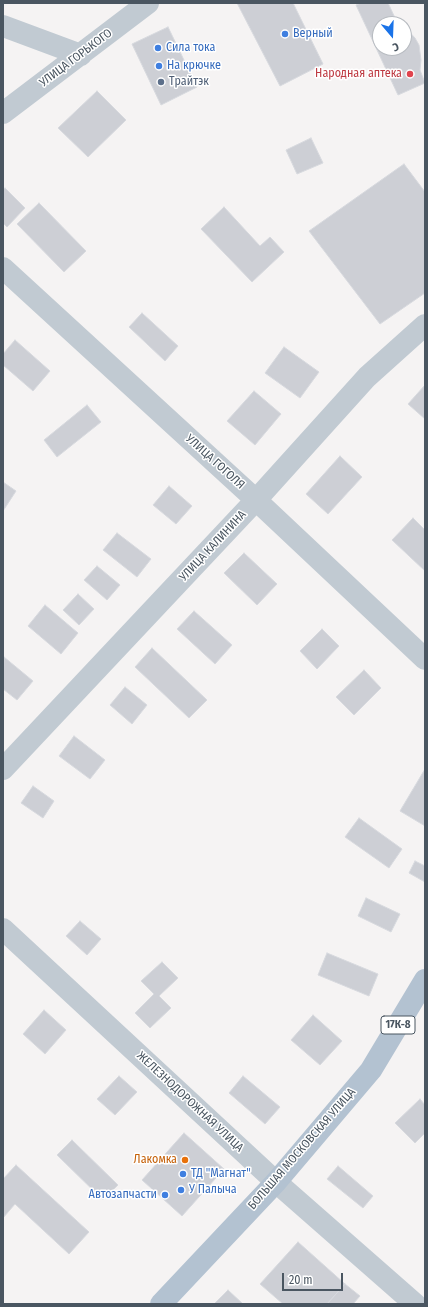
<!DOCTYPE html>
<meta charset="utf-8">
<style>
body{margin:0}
#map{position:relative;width:428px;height:1307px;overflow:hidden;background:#f5f3f3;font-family:"Fira Sans Condensed",sans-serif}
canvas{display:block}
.frame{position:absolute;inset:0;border:4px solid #4a5661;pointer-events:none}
.north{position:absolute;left:372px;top:16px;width:40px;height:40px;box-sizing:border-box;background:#fff;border:1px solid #b7bbc0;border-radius:50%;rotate:161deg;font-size:11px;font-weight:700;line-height:16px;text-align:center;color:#4a5661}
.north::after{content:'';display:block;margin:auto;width:14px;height:18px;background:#1a73e8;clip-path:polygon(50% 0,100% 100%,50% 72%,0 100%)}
.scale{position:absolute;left:282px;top:1273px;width:61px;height:18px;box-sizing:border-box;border:2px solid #4a5661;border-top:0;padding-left:5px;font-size:12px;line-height:14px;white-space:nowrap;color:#4a5661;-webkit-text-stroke:3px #fff;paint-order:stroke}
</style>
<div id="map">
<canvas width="428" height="1307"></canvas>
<div class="frame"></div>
<div class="north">С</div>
<div class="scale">20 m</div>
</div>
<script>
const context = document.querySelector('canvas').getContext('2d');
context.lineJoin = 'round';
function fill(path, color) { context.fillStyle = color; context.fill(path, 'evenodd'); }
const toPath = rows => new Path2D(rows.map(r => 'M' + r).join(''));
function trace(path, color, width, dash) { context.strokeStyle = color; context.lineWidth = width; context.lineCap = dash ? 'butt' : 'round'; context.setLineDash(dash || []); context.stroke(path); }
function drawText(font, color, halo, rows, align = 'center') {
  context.font = font + ' "Fira Sans Condensed",sans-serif'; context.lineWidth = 3; context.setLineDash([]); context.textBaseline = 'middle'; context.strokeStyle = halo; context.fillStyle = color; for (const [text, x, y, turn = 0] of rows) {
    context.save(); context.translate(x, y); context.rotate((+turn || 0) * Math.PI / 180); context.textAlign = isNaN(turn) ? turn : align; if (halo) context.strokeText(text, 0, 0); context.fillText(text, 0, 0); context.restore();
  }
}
const building = toPath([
 [237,3,293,3,323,64,280,86,237,3],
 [361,3,388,3,397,22,401,24,380,24,380,48,404,48,404,26,405,27,415,38,419,45,421,60,420,70,425,83,398,95,356,5,361,3],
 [168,27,197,87,161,105,132,44,168,27],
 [97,91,126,120,88,157,58,128,97,91],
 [311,138,323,163,297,174,286,150,311,138],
 [404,164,425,192,425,293,380,324,309,231,404,164],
 [5,188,25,208,7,227,3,223,3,190,5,188],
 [39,203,86,251,64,272,17,224,39,203],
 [224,207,260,246,270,237,284,252,252,282,201,229,224,207],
 [142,313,178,346,165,361,129,327,142,313],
 [15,340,50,371,33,391,3,365,3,354,15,340],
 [284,347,319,372,300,398,265,373,284,347],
 [425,385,425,419,408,404,425,385],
 [254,391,281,414,255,445,227,421,254,391],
 [87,405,101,422,57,457,44,440,87,405],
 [340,456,362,477,328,514,306,494,340,456],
 [3,482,16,491,3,511,3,482],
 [169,486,192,506,176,524,153,505,169,486],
 [413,518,425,530,425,571,392,540,413,518],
 [117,533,151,559,137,577,103,550,117,533],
 [244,553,277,584,257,605,224,573,244,553],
 [97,566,120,585,107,600,84,580,97,566],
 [78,594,94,609,79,625,63,610,78,594],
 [45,605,78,633,61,654,28,626,45,605],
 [194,611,232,645,215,664,177,629,194,611],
 [322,629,339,646,317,669,300,651,322,629],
 [152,648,207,700,189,718,135,667,152,648],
 [4,657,33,681,17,700,3,689,4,657],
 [364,670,381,688,354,715,336,697,364,670],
 [125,687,147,705,132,724,110,705,125,687],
 [74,736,105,760,90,779,59,756,74,736],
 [425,769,425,826,400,811,425,769],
 [33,786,54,801,43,818,21,803,33,786],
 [359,818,402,849,389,868,345,837,359,818],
 [415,861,425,866,425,882,409,873,415,861],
 [366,898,400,914,391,932,358,916,366,898],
 [80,921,101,939,87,955,66,936,80,921],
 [327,953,378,974,369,996,318,975,327,953],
 [162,962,178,978,159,996,171,1008,150,1028,135,1013,154,994,141,981,162,962],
 [44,1010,66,1030,45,1054,23,1034,44,1010],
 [313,1015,342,1041,320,1065,291,1040,313,1015],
 [119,1076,137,1092,115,1115,97,1099,119,1076],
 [243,1076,280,1107,265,1124,229,1093,243,1076],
 [420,1099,425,1105,425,1133,415,1143,395,1123,420,1099],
 [184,1133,224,1169,182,1216,142,1180,184,1133],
 [72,1140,118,1185,103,1200,57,1155,72,1140],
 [16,1165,89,1232,69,1254,15,1204,3,1218,3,1179,16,1165],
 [338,1166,373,1196,363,1208,327,1179,338,1166],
 [298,1242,345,1284,327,1304,283,1304,260,1284,298,1242],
 [345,1284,360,1296,353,1304,327,1304,345,1284],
 [228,1290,243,1304,214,1304,228,1290]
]);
fill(building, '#cdcfd5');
trace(building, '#d7d9de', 1);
trace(toPath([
 [3,26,81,55],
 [3,113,148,3],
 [3,268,256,500,425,659],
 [3,769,256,500,367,377,425,325],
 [3,929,276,1182,415,1304]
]), '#c1cad2', 22);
trace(toPath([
 [161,1304,276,1182,371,1070,425,980]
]), '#b3c2d1', 22);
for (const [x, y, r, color] of [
 [285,34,4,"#3f7fe0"],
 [158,48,4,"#3f7fe0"],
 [159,66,4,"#3f7fe0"],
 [410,74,4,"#e0444e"],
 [161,82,4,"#5c6f8a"],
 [185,1160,4,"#e8710a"],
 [183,1174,4,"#3f7fe0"],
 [181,1190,4,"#3f7fe0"],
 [165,1195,4,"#3f7fe0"]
]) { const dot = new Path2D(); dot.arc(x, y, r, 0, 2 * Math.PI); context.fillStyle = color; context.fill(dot); trace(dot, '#fff', 1.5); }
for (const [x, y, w] of [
 [398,1025,34]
]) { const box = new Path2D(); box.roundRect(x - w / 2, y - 9, w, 18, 3); context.fillStyle = '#fff'; context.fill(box); trace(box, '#4a5661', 1); }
drawText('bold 11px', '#4a5661', null, [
 ["17К-8",398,1025]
]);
drawText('12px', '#366cbe', '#fff', [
 ["Верный",293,34],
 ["Сила тока",166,48],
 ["На крючке",167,66],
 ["ТД \"Магнат\"",191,1174],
 ["У Палыча",189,1190],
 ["Автозапчасти",157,1195,"right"]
], 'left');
drawText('12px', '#4a5661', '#fff', [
 ["УЛИЦА ГОРЬКОГО",76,58,-37],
 ["УЛИЦА ГОГОЛЯ",215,462,42],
 ["УЛИЦА КАЛИНИНА",213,546,-47],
 ["ЖЕЛЕЗНОДОРОЖНАЯ УЛИЦА",190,1102,43],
 ["БОЛЬШАЯ МОСКОВСКАЯ УЛИЦА",302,1149,-49]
]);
drawText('12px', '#be3a42', '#fff', [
 ["Народная аптека",402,74]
], 'right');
drawText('12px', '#4e5e75', '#fff', [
 ["Трайтэк",169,82]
], 'left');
drawText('12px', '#c56008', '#fff', [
 ["Лакомка",177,1160]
], 'right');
</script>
